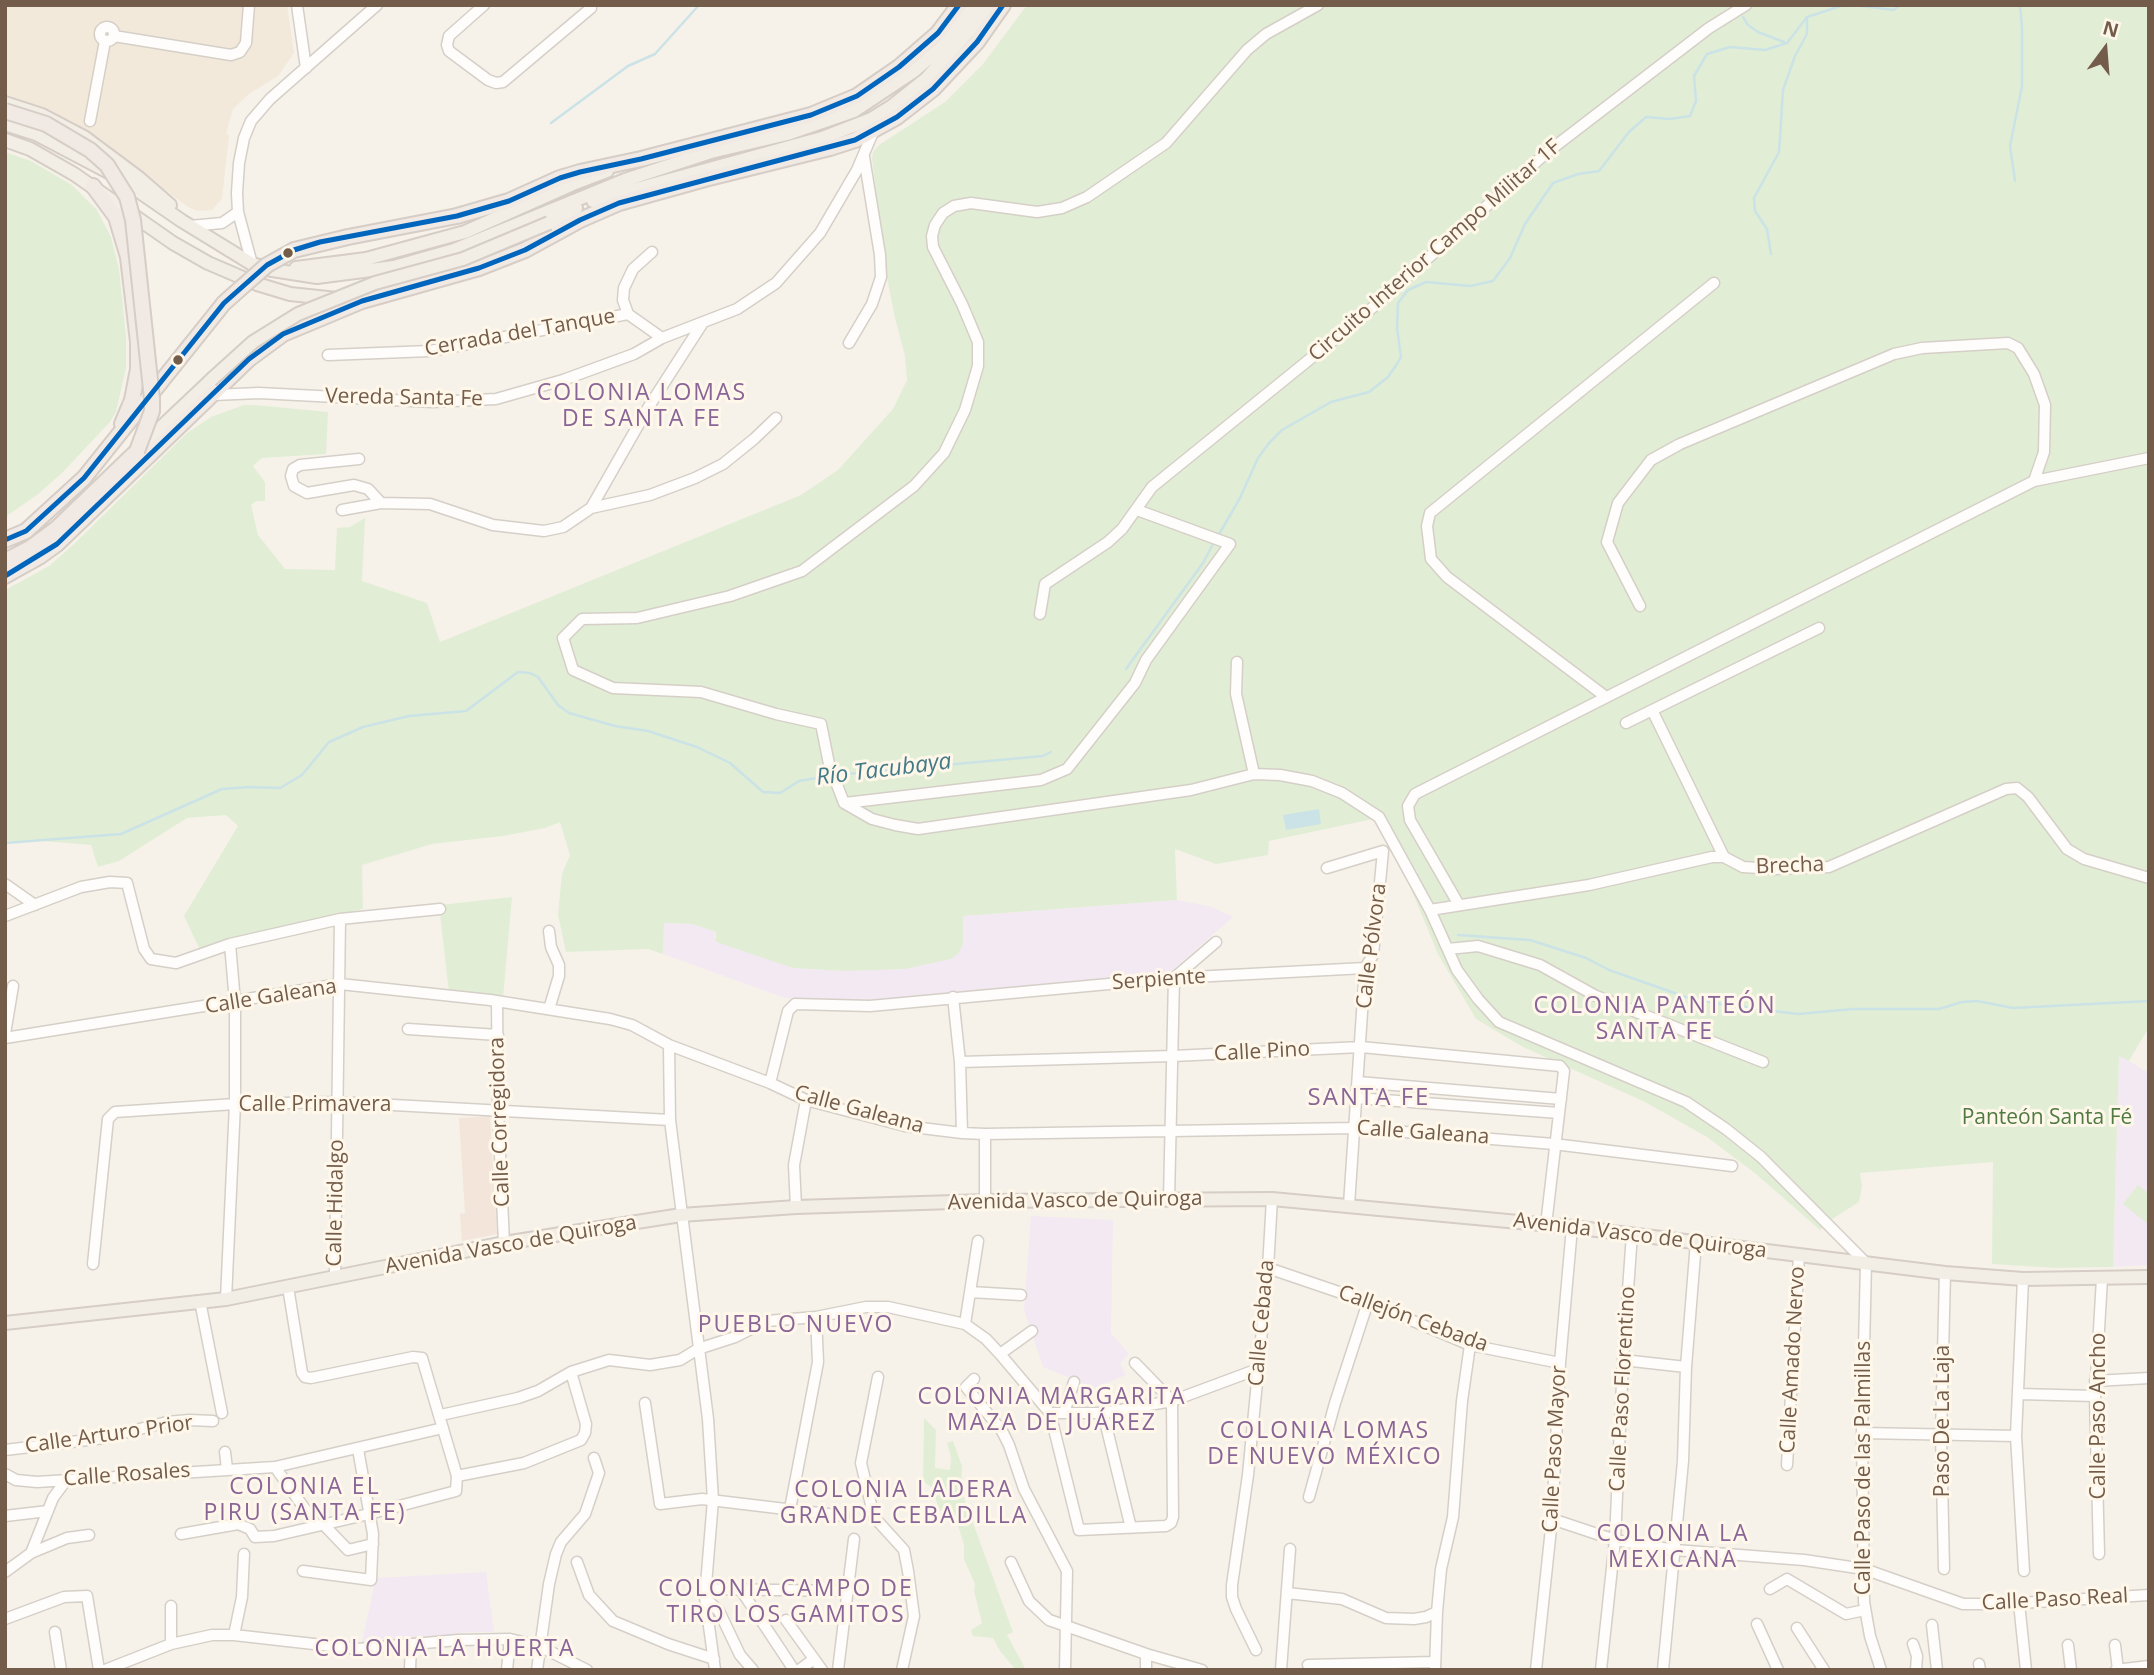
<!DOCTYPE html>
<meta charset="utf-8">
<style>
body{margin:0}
#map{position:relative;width:2154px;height:1675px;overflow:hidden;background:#f6f2ea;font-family:"Open Sans",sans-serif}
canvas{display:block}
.frame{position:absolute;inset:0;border:7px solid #745c4a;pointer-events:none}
.north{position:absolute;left:2070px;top:14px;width:70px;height:70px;-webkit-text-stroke:5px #fff8ea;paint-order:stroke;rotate:16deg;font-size:19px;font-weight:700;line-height:28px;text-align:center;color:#745c4a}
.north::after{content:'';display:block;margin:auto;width:24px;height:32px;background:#745c4a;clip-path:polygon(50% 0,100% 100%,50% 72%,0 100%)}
</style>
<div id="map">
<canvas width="2154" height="1675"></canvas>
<div class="frame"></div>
<div class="north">N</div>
</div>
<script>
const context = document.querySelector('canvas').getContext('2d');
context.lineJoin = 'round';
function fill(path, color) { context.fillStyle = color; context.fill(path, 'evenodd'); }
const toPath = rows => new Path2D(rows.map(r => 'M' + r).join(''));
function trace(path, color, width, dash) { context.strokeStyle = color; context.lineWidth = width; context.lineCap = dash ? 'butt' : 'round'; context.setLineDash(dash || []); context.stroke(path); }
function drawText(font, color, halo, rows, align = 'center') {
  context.font = font + ' "Open Sans",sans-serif'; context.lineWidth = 6; context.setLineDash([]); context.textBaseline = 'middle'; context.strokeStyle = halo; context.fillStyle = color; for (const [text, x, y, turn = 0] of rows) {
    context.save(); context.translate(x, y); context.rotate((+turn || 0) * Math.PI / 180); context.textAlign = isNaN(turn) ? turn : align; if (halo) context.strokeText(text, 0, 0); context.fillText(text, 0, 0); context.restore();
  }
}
fill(toPath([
 [5,5,287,5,294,53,278,76,249,94,233,109,226,134,229,135,222,199,212,210,197,211,188,207,102,143,59,117,5,97]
]), '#f2e9da');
fill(toPath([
 [490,1116,497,1234,462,1241,460,1214,465,1213,459,1118]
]), '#f4e5da');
fill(toPath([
 [1177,900,1212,907,1233,917,1169,973,856,1004,785,998,663,954,664,923,692,924,716,932,714,937,793,968,843,971,892,969,962,916],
 [2119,1055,2149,1073,2149,1265,2113,1267],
 [1031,1216,1113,1220,1111,1333,1129,1354,1120,1364,1126,1375,1094,1388,1043,1367,1024,1310],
 [486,1572,494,1632,469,1632,361,1646,376,1578]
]), '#f3e9f2');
fill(toPath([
 [1027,5,2149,5,2149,1027,2129,1061,2119,1056,2113,1267,2055,1268,1992,1264,1993,1162,1860,1173,1862,1187,1859,1202,1829,1221,1820,1230,1756,1174,1707,1137,1645,1102,1523,1047,1476,1019,1438,954,1406,877,1373,819,1269,841,1268,855,1216,864,1175,849,1177,900,963,916,963,944,958,954,951,959,905,969,843,971,793,968,716,942,716,932,692,924,664,923,663,954,648,949,566,952,558,915,562,874,570,855,560,822,545,828,503,836,432,844,362,865,363,909,224,939,200,950,184,916,238,826,226,815,187,818,119,861,98,867,91,845,42,841,5,841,5,590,49,566,74,544,187,433,211,417,244,405,255,405,328,412,326,454,262,458,253,466,265,482,265,501,256,501,251,505,258,535,285,569,335,570,337,528,350,527,365,518,362,581,427,603,440,642,801,495,838,470,893,409,907,380,905,356,895,318,887,278,872,159,873,152,879,145,945,102,983,64],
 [5,152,31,161,72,185,97,210,111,237,119,269,126,336,126,368,116,412,110,422,61,474,37,495,5,517],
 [512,897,503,998,449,993,439,905],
 [2138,1185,2149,1194,2149,1225,2123,1204],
 [924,1418,936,1430,935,1468,950,1470,951,1457,947,1443,953,1441,962,1466,961,1490,1013,1632,1007,1635,1026,1670,1016,1670,1000,1651,993,1638,973,1636,971,1630,982,1623,974,1591,975,1584,964,1559,964,1545,954,1512,940,1511,931,1487,923,1481]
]), '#e1eed5');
fill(toPath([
 [1319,809,1321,824,1286,830,1283,815]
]), '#cbe3e6');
trace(toPath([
 [1854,5,1894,10,1900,5],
 [1743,17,1748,25,1758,32,1784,42],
 [551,123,628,66,655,54,699,5],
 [2015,181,2010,146,2022,86,2022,28,2020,5],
 [1771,254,1767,229,1755,211,1754,198,1779,152,1783,90,1795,56,1807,34,1807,17],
 [1218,536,1240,498,1258,458,1269,443,1282,430,1331,402,1369,392,1388,377,1397,364,1401,357,1397,328,1398,303,1408,290,1426,282,1470,286,1493,281,1510,258,1525,224,1553,183,1578,174,1599,171,1629,132,1646,117,1670,119,1690,116,1696,101,1694,76,1707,54,1730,47,1765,50,1787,43,1807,17,1844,5],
 [1126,669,1203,563,1214,542],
 [836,775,1043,756,1051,752],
 [5,843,121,834,222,789,249,787,280,788,302,775,329,742,363,727,409,716,466,711,518,672,530,673,538,677,558,705,569,713,615,726,648,731,697,747,730,763,763,792,780,793,799,781,829,776],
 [1458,935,1530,940,1586,958,1609,970,1686,997,1725,1005,1798,1014,1853,1009,1939,1009,1962,1002,1977,1001,2013,1008,2149,1001]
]), '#cbe3e6', 2.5);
const minor = toPath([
 [297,5,306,68],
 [484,5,449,36,447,45,449,51,488,80,496,83,503,82,591,8],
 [1318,5,1266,34,1247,50,1166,143,1087,197,1062,208,1037,212,971,203,954,206,943,213,935,225,932,236,933,247,962,304,978,342,978,366,965,410,944,453,914,486,802,571,730,596,637,618,582,619,563,638,573,670,613,688,701,692,776,714,821,724,829,764,844,803,872,819,895,825,918,829,1191,790,1254,774,1280,775,1312,781,1342,793,1379,817,1430,910,1457,970,1478,999,1499,1022,1686,1102,1726,1129,1761,1157,1866,1263,1862,1433,1864,1602,1870,1636,1881,1670],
 '100 34a7 7 0 1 1 14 0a7 7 0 1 1-14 0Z',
 [114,36,231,55,240,52,246,43,249,5],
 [90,121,105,41],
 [190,226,222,223,238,212],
 [252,264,238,212,237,193,239,163,244,138,251,121,270,99,377,5],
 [628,314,623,300,624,288,633,269,652,252],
 [849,343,872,304,881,277,880,255,864,157],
 [328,355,430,351,628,314,662,338],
 [213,395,259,393,432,402,496,399,563,380,634,354,662,338,737,309,776,283,820,233,857,170,874,130],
 [359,459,300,465,293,469,291,476,294,486,307,493,354,485,368,489,381,503],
 [591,508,648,408,702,324],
 [342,510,381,503,430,504,493,525,544,531,563,527,591,508,650,495,695,478,723,464,754,439,776,418],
 [1640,606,1607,542,1618,503,1651,460,1680,444,1894,354,1922,348,2008,343,2018,348,2034,374,2045,405,2044,452,2034,481],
 [1040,614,1045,584,1108,542,1122,529,1152,487,1363,316,1545,154,1709,28,1746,5],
 [1237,662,1236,694,1254,774],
 [1606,697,1447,577,1431,559,1427,526,1430,513,1714,283],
 [1652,710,1724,857],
 [1626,723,1819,628],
 [845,803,1041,780,1067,769,1135,683,1146,660,1230,544,1137,510],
 [1327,868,1383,851,1373,955,1365,968,1349,1205],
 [5,884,35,905],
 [1459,905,1410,820,1408,806,1415,794,2034,481,2149,458],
 [1430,910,1589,885,1712,857,1724,857,1743,867,1774,869,1829,867,2006,789,2017,788,2028,797,2067,849,2084,859,2149,878],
 [5,916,81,887,110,882,127,883,144,949,151,959,176,963,230,944,340,919,440,909],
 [549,931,551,947,559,965,559,976,549,1009],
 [1448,949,1478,946,1540,965,1596,996,1763,1062],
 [953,997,960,1062,962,1133],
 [497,1001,498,1110,504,1243],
 [408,1029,498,1035],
 [5,1034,13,986],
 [5,1038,340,984,490,1000,610,1019,632,1025,669,1045,770,1083,806,1100,905,1126,962,1133,985,1134,1355,1128,1554,1144,1732,1166],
 [669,1045,670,1120,708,1419,713,1500,705,1597,715,1670],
 [960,1062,1173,1056,1361,1047,1560,1066,1564,1071,1546,1225],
 [1358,1082,1561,1099],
 [770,1083,788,1011,795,1004,870,1006,1174,978,1365,968],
 [1357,1098,1559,1113],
 [985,1134,985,1201],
 [1169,1199,1174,978,1216,942],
 [796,1207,794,1165,806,1100],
 [93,1264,108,1119,115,1112,235,1104,338,1102,670,1120],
 [1268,1268,1368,1302,1470,1345,1560,1363],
 [335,1278,340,919],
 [2023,1279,2016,1436,2024,1571],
 [970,1292,1021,1295],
 [226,1299,235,1104,235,1002,230,944],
 [200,1301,222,1413],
 [965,1324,978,1241],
 [1000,1354,1032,1331],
 [1623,1360,1686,1367],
 [878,1377,861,1463,874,1517,904,1550,908,1571,914,1616,902,1670],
 [974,1379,966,1387,1002,1431,1009,1445,1024,1489,1067,1571,1065,1670],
 [2095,1381,2149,1378],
 [2019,1394,2095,1396],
 [645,1403,660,1504,702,1499,844,1516],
 [1050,1413,1103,1413,1172,1401,1258,1369],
 [1064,1413,1074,1382],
 [1103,1413,1131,1528],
 [441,1415,518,1398,538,1391,571,1372,609,1360,650,1365,680,1360,698,1349,735,1337,767,1321,816,1317,866,1307,888,1307,965,1324,986,1339,1000,1354,1050,1413,1079,1530,1166,1526,1171,1523,1173,1517,1172,1401,1135,1363],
 [1862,1433,2016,1436],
 [5,1450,104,1438,167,1422,189,1420,213,1421],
 [225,1452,227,1469],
 [1787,1465,1799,1255],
 [275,1467,317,1526],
 [5,1474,16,1480,37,1482,275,1467,443,1428],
 [457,1476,524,1463,581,1440,585,1433,586,1424,571,1372],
 [1309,1497,1335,1403,1368,1302],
 [790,1509,818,1362,816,1317],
 [5,1516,48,1511],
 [1552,1519,1615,1540,1675,1550,1804,1560,1864,1569,1963,1604,2004,1604,2149,1595],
 [323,1524,348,1550,373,1544],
 [181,1534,238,1524,250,1529,255,1537,274,1536,369,1514,456,1491,457,1476,422,1358,413,1357,311,1378,305,1377,302,1373,288,1287],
 [31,1553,67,1538,89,1535],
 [2099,1554,2095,1396,2102,1279],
 [577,1562,589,1595,613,1621,668,1644,714,1659],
 [1011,1562,1029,1601,1049,1620,1146,1654,1202,1670],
 [1944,1569,1941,1434,1945,1273],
 [303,1571,371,1580,373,1534,358,1449],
 [5,1572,31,1553,53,1498,67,1479],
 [705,1589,848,1591],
 [1770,1589,1787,1579,1846,1614,1865,1610],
 [741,1590,794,1670],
 [1287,1593,1342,1599,1386,1618,1414,1619,1426,1617,1437,1612],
 [705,1598,719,1611,740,1655,753,1670],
 [2019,1603,2026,1670],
 [171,1606,171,1644],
 [5,1619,64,1597,87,1596,99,1670],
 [786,1620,822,1670],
 [1757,1624,1778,1670],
 [1932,1625,1937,1670],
 [1797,1628,1824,1670],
 [55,1632,61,1670],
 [234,1635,242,1597,244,1554],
 [1913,1644,1917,1656,1916,1670],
 [2068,1645,2071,1670],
 [2115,1645,2118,1670],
 [1256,1650,1236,1609,1232,1597,1232,1585,1248,1475,1268,1268,1272,1199],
 [1979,1664,1980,1670],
 [1308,1665,1435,1662],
 [105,1670,171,1644,212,1635,234,1635,358,1649,458,1640,510,1639,539,1646,587,1670],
 [410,1670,411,1644],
 [507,1670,510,1639],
 [537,1670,549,1584,556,1554,561,1542,585,1514,599,1473,594,1458],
 [799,1670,814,1659],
 [838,1670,854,1539],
 [1146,1670,1146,1654],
 [1281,1670,1290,1549],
 [1435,1670,1437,1612,1441,1569,1453,1517,1462,1401,1470,1345],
 [1536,1670,1552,1519,1560,1363,1572,1227],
 [1601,1670,1615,1540,1623,1360,1632,1234],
 [1663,1670,1683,1461,1686,1367,1696,1242],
 [2116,1670,2149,1666]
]);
const major = toPath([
 [5,103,42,115,84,137,139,178,170,205],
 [5,124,36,134,118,177,182,221,252,264,271,269],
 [5,140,30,149,74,174,173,243,208,263,257,284,290,294,337,299],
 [593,201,822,138,871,119,892,106,926,79,970,30,988,5],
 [549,223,576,208],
 [296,268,366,259,465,232,573,184,607,171],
 [266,269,317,277,394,267,454,250,625,180,711,152,787,134,854,111,914,71,944,45,975,5],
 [137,450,211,380],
 [5,1323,226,1299,504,1243,681,1215,796,1207,985,1201,1272,1199,1572,1227,1945,1273,2023,1279,2149,1277]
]);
const highway = toPath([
 [93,186,116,217,128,257,138,342,138,369,132,400,122,424],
 [348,237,457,216,509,201,560,178,580,172,641,159,811,115,857,96,899,67,938,33,959,5],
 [5,540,26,531,84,478,224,303,233,295],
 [5,561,30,548,57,528,137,451],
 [5,576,39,557,57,544,249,359,283,334,362,301,479,268,525,250,580,220,619,203,705,179,830,148,855,140,897,117,933,89,977,42,1003,5]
]);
trace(minor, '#d5cfc7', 13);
trace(major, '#d5cdc6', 16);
trace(highway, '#d5cdc6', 18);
trace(minor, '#fefdfc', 10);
trace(major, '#f2eee5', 12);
trace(highway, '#f0e9e4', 14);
const majorBridge = toPath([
 [211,380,253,342,298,314,375,283,463,259,549,223]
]);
const highwayBridge = toPath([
 [5,111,46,124,90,150,107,165,127,197,133,220,152,399,152,411,137,451],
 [233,295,267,265,294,250,348,237]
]);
trace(majorBridge, '#d5cdc6', 16, []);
trace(highwayBridge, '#d5cdc6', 18, []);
trace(majorBridge, '#f2eee5', 12);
trace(highwayBridge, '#f0e9e4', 14);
trace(toPath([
 [5,540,26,531,84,478,224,303,267,265,294,250,320,242,457,216,509,201,560,178,580,172,641,159,811,115,857,96,899,67,938,33,959,5],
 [5,576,57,544,249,359,283,334,362,301,479,268,525,250,580,220,619,203,855,140,897,117,933,89,977,42,1003,5]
]), '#0065bd', 5);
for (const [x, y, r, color] of [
 [288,253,6,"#745c4a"],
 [178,360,6,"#745c4a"]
]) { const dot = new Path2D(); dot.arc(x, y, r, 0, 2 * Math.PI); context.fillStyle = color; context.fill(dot); trace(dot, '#fff8ea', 2.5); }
drawText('21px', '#745c4a', '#fff8ea', [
 ["Circuito Interior Campo Militar 1F",1435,251,-41],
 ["Cerrada del Tanque",520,333,-10],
 ["Vereda Santa Fe",404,398,1],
 ["Brecha",1790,866,-2],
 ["Calle Pólvora",1372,946,-83],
 ["Serpiente",1159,980,-4],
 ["Calle Galeana",271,997,-9],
 ["Calle Pino",1262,1052,-3],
 ["Calle Primavera",315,1105],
 ["Calle Galeana",859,1110,15],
 ["Calle Corregidora",500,1122,-92],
 ["Calle Galeana",1423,1133,4],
 ["Avenida Vasco de Quiroga",1075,1201,-1],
 ["Calle Hidalgo",336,1203,-89],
 ["Avenida Vasco de Quiroga",1640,1236,7],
 ["Avenida Vasco de Quiroga",511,1245,-10],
 ["Callejón Cebada",1413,1319,20],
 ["Calle Cebada",1262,1323,-85],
 ["Calle Amado Nervo",1793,1360,-87],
 ["Calle Paso Florentino",1623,1389,-87],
 ["Calle Paso Ancho",2099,1416,-90],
 ["Paso De La Laja",1943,1421,-90],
 ["Calle Arturo Prior",109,1435,-8],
 ["Calle Paso Mayor",1555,1449,-87],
 ["Calle Paso de las Palmillas",1864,1468,-90],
 ["Calle Rosales",127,1475,-4],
 ["Calle Paso Real",2055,1600,-3]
]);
drawText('21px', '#4f7a42', '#fff8ea', [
 ["Panteón Santa Fé",2047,1118]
]);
context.letterSpacing = '2px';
drawText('23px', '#8a6598', '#fff8ea', [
 ["COLONIA LOMAS",642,393],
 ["DE SANTA FE",642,419],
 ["COLONIA PANTEÓN",1655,1006],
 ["SANTA FE",1655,1032],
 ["PUEBLO NUEVO",796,1325],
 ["COLONIA MARGARITA",1052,1397],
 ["MAZA DE JUÁREZ",1052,1423],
 ["COLONIA LOMAS",1325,1431],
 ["DE NUEVO MÉXICO",1325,1457],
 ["COLONIA EL",305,1487],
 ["PIRU (SANTA FE)",305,1513],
 ["COLONIA LADERA",904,1490],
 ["GRANDE CEBADILLA",904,1516],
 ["COLONIA LA",1673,1534],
 ["MEXICANA",1673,1560],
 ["COLONIA CAMPO DE",786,1589],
 ["TIRO LOS GAMITOS",786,1615],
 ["COLONIA LA HUERTA",445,1649]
]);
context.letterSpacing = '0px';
drawText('italic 23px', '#447988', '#fff8ea', [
 ["Río Tacubaya",884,770,-7]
]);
context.letterSpacing = '2px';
drawText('24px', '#8a6598', '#fff8ea', [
 ["SANTA FE",1369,1098]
]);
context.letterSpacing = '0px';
</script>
